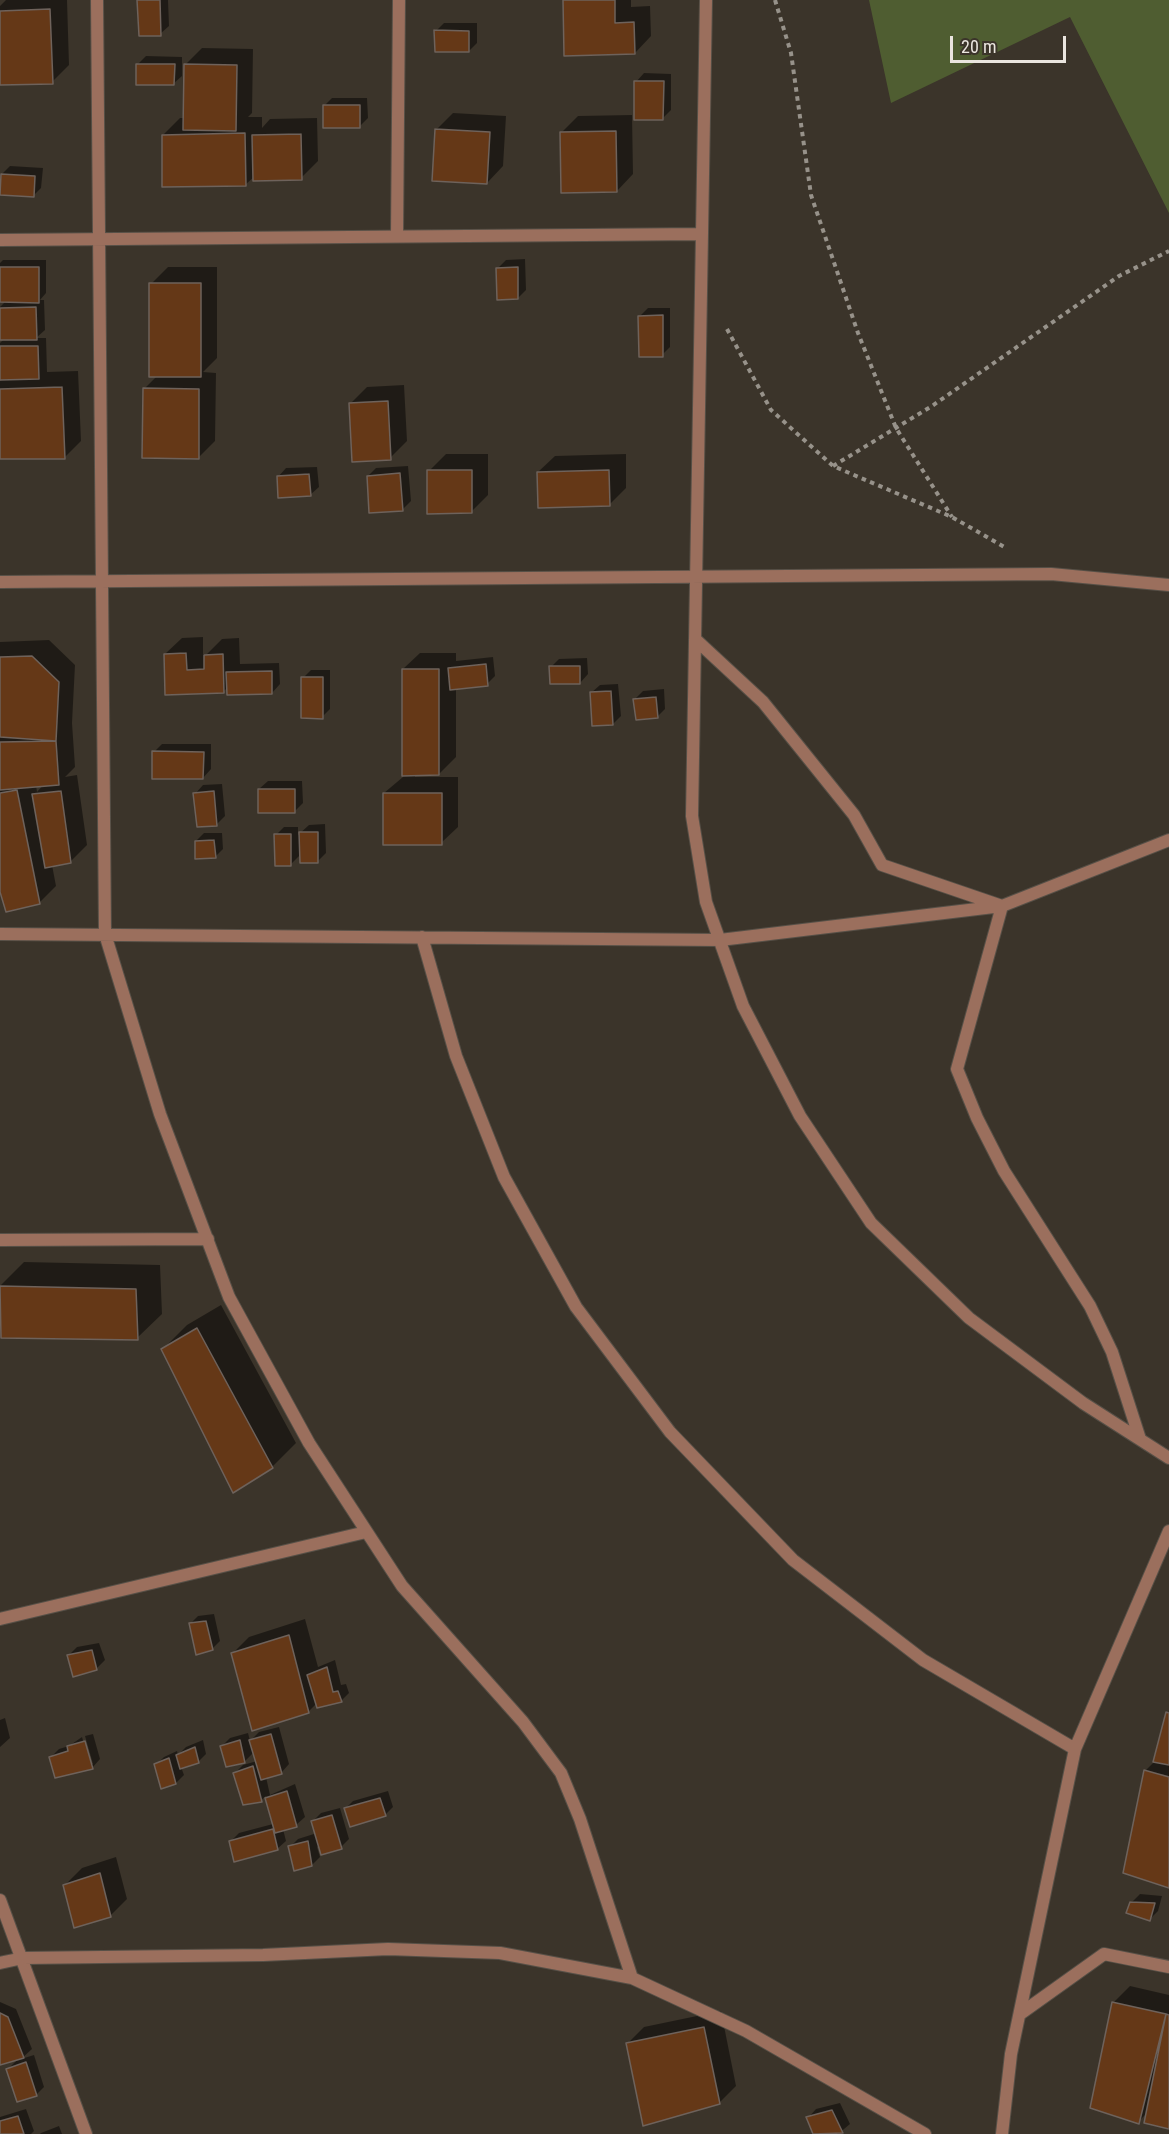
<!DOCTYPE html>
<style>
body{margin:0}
#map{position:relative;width:1169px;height:2134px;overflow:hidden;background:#3b342a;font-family:"Roboto Condensed",sans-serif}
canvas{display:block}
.scale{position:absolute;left:950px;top:36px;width:116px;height:27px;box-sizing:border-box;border:3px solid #eae5df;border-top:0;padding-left:8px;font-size:18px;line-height:21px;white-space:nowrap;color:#eae5df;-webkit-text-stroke:4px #3b342a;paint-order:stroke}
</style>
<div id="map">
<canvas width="1169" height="2134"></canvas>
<div class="scale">20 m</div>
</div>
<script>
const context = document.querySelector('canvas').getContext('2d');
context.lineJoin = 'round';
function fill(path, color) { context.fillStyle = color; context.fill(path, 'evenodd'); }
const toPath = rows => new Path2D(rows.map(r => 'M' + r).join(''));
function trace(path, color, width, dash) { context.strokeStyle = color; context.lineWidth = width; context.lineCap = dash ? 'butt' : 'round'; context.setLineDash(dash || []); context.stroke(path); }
fill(toPath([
 [869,0,1169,0,1169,213,1070,17,891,103]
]), '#4f5d31');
fill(toPath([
 [6,0,67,0,69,65,52,82,0,84,0,6],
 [139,0,168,0,169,26,160,34],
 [564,0,631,0,631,7,650,6,651,36,635,53],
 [444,23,477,23,477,43,469,51,436,31],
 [202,48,253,49,252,113,248,117,262,117,262,128,270,119,317,118,318,161,301,178,255,176,245,185,163,135,180,118,184,118,185,65],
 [146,56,182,57,182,76,173,84,138,64],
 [644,73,671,74,671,110,663,118,636,82],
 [332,98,367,98,368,118,360,126,324,106],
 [453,113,506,116,503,166,487,183,436,130],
 [632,115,633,174,617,191,562,132,578,116],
 [10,166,43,168,41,188,33,196,2,174],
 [525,259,526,290,518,298,497,269,506,260],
 [3,260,46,260,46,293,40,300,44,300,45,330,36,338,46,338,47,372,78,371,81,441,64,458,0,458,0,381,3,379,0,379,0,343,5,338,0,339,0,307,6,301,0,300,0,263],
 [168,267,217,267,217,358,203,372,216,373,215,441,198,458,144,389,158,375,151,284],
 [648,308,670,308,670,347,662,355,640,316],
 [404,385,407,441,390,458,350,404,367,387],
 [446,454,488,454,488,495,471,512,429,471],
 [626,454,626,488,609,505,538,472,555,456],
 [408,466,411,501,403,509,368,476,376,468],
 [317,467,319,487,310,495,278,477,286,468],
 [203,637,203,654,207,654,222,639,239,638,240,664,279,663,280,684,272,693,228,687,224,691,166,693,165,654,182,638],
 [49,640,75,665,72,723,75,767,65,777,77,775,87,845,70,862,52,865,56,886,39,903,0,890,0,642],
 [44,784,37,792,36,785],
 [420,653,456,653,456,661,493,657,495,676,487,684,456,688,456,757,439,774,415,774,415,777,458,777,458,827,441,843,384,793,403,777,403,669],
 [587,658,588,674,580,683,551,667,559,659],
 [311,670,330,670,330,709,322,717,303,678],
 [618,684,621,716,613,724,591,693,600,685],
 [664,689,665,709,657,717,635,699,643,691],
 [162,744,211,744,211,769,203,778,154,752],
 [268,781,302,781,303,803,295,811,259,789],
 [222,784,225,816,217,824,195,794,203,785],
 [325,824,326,853,318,861,302,853,291,864,276,835,284,827,298,827,298,835,309,825],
 [204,833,222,833,223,849,215,857,196,841],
 [24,1262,160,1265,162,1314,137,1338,2,1337,0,1286],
 [221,1305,296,1443,272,1467,163,1349,187,1325],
 [214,1614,220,1641,212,1649,190,1624,198,1616],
 [305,1619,318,1667,335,1660,341,1685,346,1684,349,1693,341,1701,317,1703,308,1712,233,1653,249,1637],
 [99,1643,105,1660,96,1669,69,1655,77,1647],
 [1169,1712,1169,1776,1161,1774,1161,1777,1169,1779,1169,1887,1145,1771,1154,1762],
 [5,1718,10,1738,0,1747,0,1720],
 [279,1727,289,1764,281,1773,266,1777,270,1795,295,1784,305,1817,296,1825,283,1829,286,1841,277,1849,231,1841,239,1833,273,1824,266,1796,261,1800,235,1773,243,1765,257,1761,254,1752,244,1762,222,1746,230,1738,248,1733,250,1741,259,1732],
 [93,1734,100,1759,92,1768,51,1757,59,1749,69,1746,82,1737,90,1764,93,1764,85,1736],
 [203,1740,206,1754,198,1762,181,1767,184,1775,176,1783,156,1765,164,1757,177,1751,178,1755,186,1747],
 [388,1791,393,1807,385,1815,345,1809,353,1801],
 [340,1808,349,1839,341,1847,320,1845,317,1847,320,1857,312,1865,290,1847,298,1839,317,1833,313,1821,321,1813],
 [116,1857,127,1899,110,1916,65,1885,82,1868],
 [1140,1894,1162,1896,1158,1911,1150,1919,1131,1903],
 [1130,1986,1169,1995,1169,2128,1147,2113,1138,2122,1113,2003],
 [0,2002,16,2009,32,2049,21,2059,34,2055,44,2087,36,2095,8,2069,19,2058,0,2064],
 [721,2011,736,2086,719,2103,627,2044,644,2027],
 [840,2103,850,2124,838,2134,815,2134,808,2118,816,2109],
 [26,2109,34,2131,31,2134,0,2134,0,2117],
 [59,2126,62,2134,40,2134,41,2133]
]), '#0007');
const building = toPath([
 [137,0,160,0,161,36,139,36,137,0],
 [563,0,615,0,615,23,634,22,635,54,564,56,563,0],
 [50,9,53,84,0,85,0,11,50,9],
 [434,30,469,31,469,52,435,52,434,30],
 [136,64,175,64,174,85,136,85,136,64],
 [184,64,237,65,236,131,183,130,184,64],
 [634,81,664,81,663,120,634,120,634,81],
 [323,105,360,105,360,128,323,128,323,105],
 [435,129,490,132,487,184,432,181,435,129],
 [616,131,617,192,561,193,560,132,616,131],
 [245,133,246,186,162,187,162,135,245,133],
 [301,134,302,180,253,181,252,135,301,134],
 [1,174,35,176,34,197,0,195,1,174],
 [0,267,39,267,39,303,0,302,0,267],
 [518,267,518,299,497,300,496,268,518,267],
 [149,283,201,283,201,377,149,377,149,283],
 [36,307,37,340,0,340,0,308,36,307],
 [663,315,663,357,639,357,638,316,663,315],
 [0,346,38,346,39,379,0,380,0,346],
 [62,387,65,459,0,459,0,389,62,387],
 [143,388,199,389,199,459,142,458,143,388],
 [388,401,391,460,352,462,349,403,388,401],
 [427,470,472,470,472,513,427,514,427,470],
 [609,470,610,506,538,508,537,472,609,470],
 [400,473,403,511,369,513,367,476,400,473],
 [309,474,311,496,278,498,277,476,309,474],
 [186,653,187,670,204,669,204,655,223,654,224,693,165,695,164,654,186,653],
 [32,656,59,682,56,741,0,737,0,657,32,656],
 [486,664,488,686,450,690,448,668,486,664],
 [549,666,580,666,580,684,550,684,549,666],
 [402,669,439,669,439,775,402,776,402,669],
 [272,671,272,694,227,695,226,672,272,671],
 [301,677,323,677,323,719,301,718,301,677],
 [611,691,613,725,592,726,590,692,611,691],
 [656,697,658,718,636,720,633,699,656,697],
 [56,741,59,785,0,790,0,742,56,741],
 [152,751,204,752,203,779,152,779,152,751],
 [258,789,295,789,295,813,258,813,258,789],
 [17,790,40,904,6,912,0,892,0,793,17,790],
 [61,791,71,863,45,868,32,794,61,791],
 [214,791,217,826,197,827,193,793,214,791],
 [383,793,442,793,442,845,383,845,383,793],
 [299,832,318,832,318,863,300,863,299,832],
 [274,834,291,834,291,866,275,866,274,834],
 [214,840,216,858,195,859,195,841,214,840],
 [0,1286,136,1289,138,1340,1,1338,0,1286],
 [197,1328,273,1468,233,1493,161,1349,197,1328],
 [206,1621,213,1650,196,1655,189,1623,206,1621],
 [289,1635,309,1713,252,1731,231,1653,289,1635],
 [92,1650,97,1670,73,1677,67,1655,92,1650],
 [327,1667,333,1692,338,1691,342,1702,317,1708,307,1675,327,1667],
 [1166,1712,1169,1713,1169,1765,1153,1762,1166,1712],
 [271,1734,282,1774,261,1780,249,1740,271,1734],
 [240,1740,245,1763,226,1767,220,1746,240,1740],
 [85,1741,93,1769,55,1778,49,1757,68,1751,67,1746,85,1741],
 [195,1747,199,1763,180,1769,176,1755,195,1747],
 [169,1758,176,1784,161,1789,154,1764,169,1758],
 [253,1766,262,1802,243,1805,233,1773,253,1766],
 [1144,1770,1169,1777,1169,1888,1123,1873,1144,1770],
 [287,1791,297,1827,275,1833,265,1798,287,1791],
 [380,1798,386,1816,350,1827,344,1808,380,1798],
 [332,1815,342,1849,321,1855,311,1821,332,1815],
 [273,1829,278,1850,234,1862,229,1841,273,1829],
 [308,1841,312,1866,294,1871,288,1846,308,1841],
 [100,1873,111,1917,74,1928,63,1885,100,1873],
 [1130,1902,1155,1903,1150,1921,1126,1913,1130,1902],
 [1112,2002,1166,2014,1139,2124,1090,2108,1112,2002],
 [0,2013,8,2017,24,2058,0,2065,0,2013],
 [1166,2014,1169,2015,1169,2129,1144,2123,1166,2014],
 [704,2027,720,2104,643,2126,626,2043,704,2027],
 [26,2062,37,2096,17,2102,6,2069,26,2062],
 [832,2110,843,2133,813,2134,806,2117,832,2110],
 [18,2116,24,2134,0,2134,0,2121,18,2116]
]);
fill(building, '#653817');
trace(building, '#6e625b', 1.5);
const minor = toPath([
 [97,0,105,934,160,1114,229,1297,309,1443,402,1586,523,1722,561,1773,580,1819,632,1978],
 [706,0,692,816,706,902,743,1006,800,1116,871,1223,969,1318,1083,1403,1169,1458],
 [397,236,399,0],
 [0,240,701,234],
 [0,582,1051,574,1169,585],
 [695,639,763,702,854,815,882,865,1002,906,957,1069,977,1118,1004,1171,1090,1306,1112,1352,1140,1439],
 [0,934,720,940,1002,906,1169,840],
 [422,937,456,1056,504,1177,576,1307,670,1432,793,1560,923,1660,1075,1749],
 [0,1240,208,1239],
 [0,1619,366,1532],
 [0,1900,86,2134],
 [0,1963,23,1958,263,1955,388,1949,500,1953,632,1978,746,2031,925,2134],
 [1020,2014,1104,1954,1169,1967],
 [1002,2134,1011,2054,1075,1749,1169,1531]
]);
trace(minor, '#575047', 14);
trace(toPath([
 [775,0,791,53,811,195,858,333,896,428,952,517],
 [727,329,771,410,833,466,952,517,1006,548],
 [833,466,932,406,1119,276,1169,251]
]), '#97928a', 4, [4.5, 4.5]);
trace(minor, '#9b6f5d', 12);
</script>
